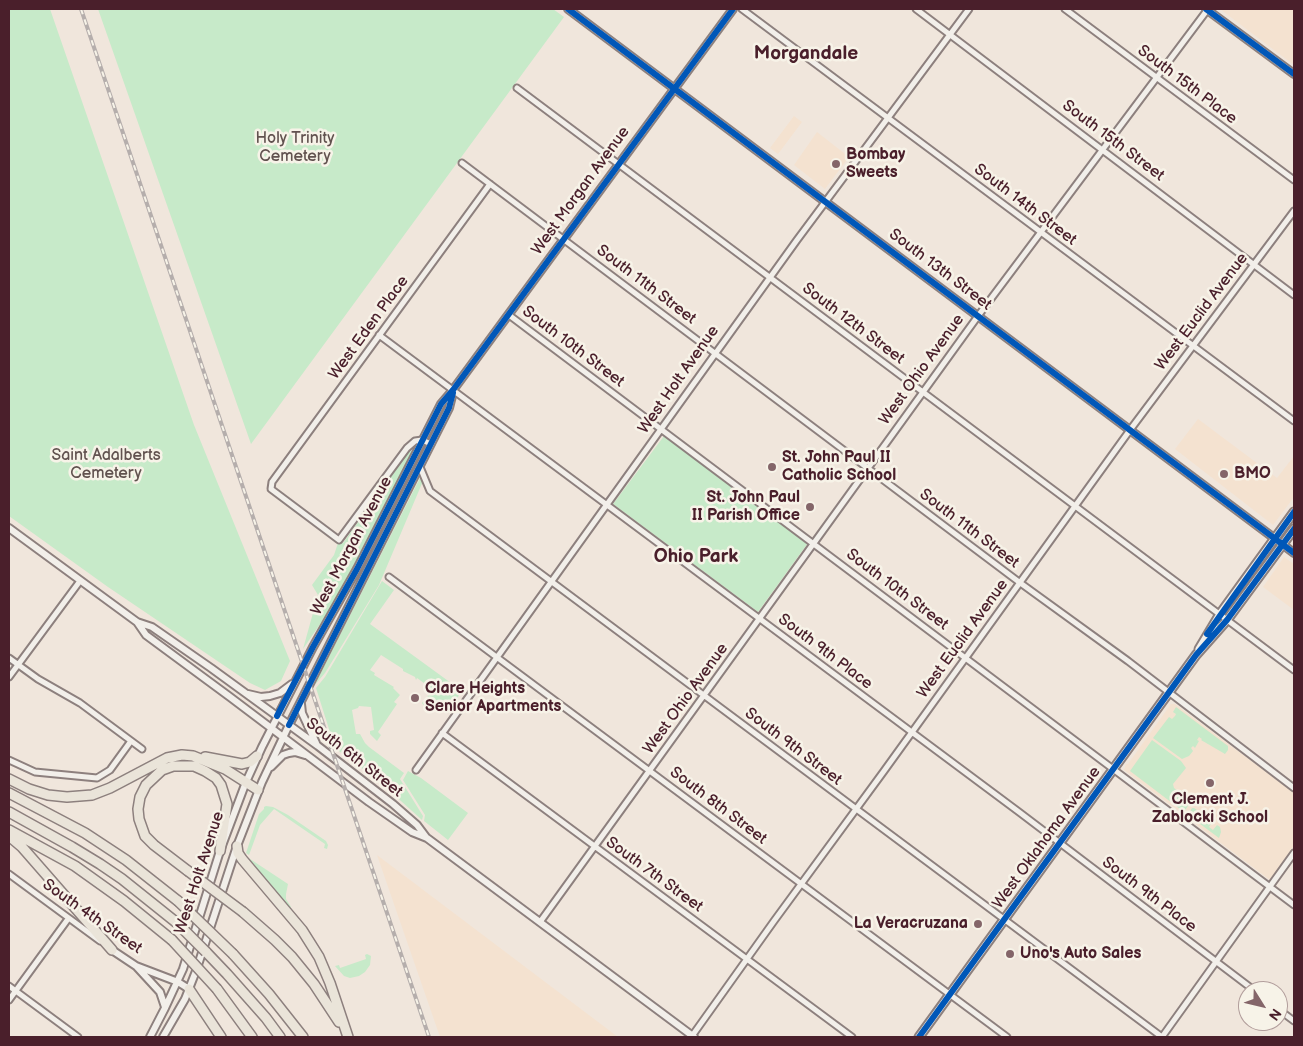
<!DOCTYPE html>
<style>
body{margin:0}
#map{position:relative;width:1303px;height:1046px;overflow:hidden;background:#f0e6dc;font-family:"Balsamiq Sans",sans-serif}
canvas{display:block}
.frame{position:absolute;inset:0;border:10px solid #4a1f2b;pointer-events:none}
.north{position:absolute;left:1238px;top:981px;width:50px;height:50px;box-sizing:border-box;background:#f7f3e8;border:1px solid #b29e9c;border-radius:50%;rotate:126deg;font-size:14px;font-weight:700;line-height:20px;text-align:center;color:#4a1f2b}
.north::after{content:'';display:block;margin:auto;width:18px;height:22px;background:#846569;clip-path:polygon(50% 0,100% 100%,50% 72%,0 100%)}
</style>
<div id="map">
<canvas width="1303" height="1046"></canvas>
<div class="frame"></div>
<div class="north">N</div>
</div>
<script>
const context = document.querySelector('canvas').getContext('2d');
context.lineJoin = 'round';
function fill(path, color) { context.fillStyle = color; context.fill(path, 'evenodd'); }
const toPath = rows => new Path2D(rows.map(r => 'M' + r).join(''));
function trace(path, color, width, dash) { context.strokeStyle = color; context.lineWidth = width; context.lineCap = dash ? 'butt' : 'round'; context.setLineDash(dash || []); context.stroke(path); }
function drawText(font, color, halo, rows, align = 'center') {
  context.font = font + ' "Balsamiq Sans",sans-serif'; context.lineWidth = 5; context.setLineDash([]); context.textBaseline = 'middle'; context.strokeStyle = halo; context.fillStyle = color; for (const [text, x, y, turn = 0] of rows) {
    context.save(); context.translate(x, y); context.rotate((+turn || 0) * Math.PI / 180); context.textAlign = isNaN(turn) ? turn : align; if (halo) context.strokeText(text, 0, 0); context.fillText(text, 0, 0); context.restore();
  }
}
fill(toPath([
 [1220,9,1294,9,1294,65,1270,47],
 [794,116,802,122,778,154,770,148],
 [817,132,849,157,825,189,794,165],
 [1198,419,1277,478,1294,456,1294,497,1273,525,1175,449],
 [1284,557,1294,564,1294,610,1263,587],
 [1171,704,1175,704,1294,793,1294,846,1270,880,1124,770,1126,764,1128,764],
 [377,855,618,1037,440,1037]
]), '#f4e2d0');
fill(toPath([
 [9,9,50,9,194,425,290,661,281,681,265,690,250,683,108,587,9,516],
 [98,9,553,9,564,17,251,444],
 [664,436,808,543,758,612,613,504],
 [410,450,412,452,353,567,327,614,303,649,318,595,312,585,334,555,338,543,343,543],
 [421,476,423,481,379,585,325,673,314,686],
 [382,581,394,590,370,624,462,691,451,707,441,703,436,703,431,706,426,713,426,708,422,703,429,695,428,694,432,689,417,678,416,680,415,677,403,671,403,669,381,655,370,670,375,673,374,675,394,687,393,688,400,695,394,702,397,704,378,732,381,735,377,741,370,734,370,731,374,730,371,707,359,706,358,708,352,710,356,734,360,734,365,743,369,747,404,773,400,779,423,816,422,820,381,783,335,748,316,688,325,677],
 [1176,707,1228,746,1228,750,1225,754,1201,740,1202,739,1199,737,1197,740,1199,741,1195,748,1193,746,1191,748,1193,751,1189,756,1182,759,1153,738,1169,717,1172,719,1175,716,1176,714,1173,712],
 [1152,740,1181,761,1186,768,1173,784,1174,788,1178,791,1181,790,1193,798,1184,812,1130,771],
 [408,771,421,778,468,813,448,840,424,821,425,815,403,780],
 [266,806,273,807,288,815,326,841,328,845,327,849,324,848,325,844,274,809,260,825,249,855,246,853,259,814,264,809,264,807],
 [1192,808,1194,808,1213,821,1209,827,1213,830,1217,825,1220,827,1221,832,1219,838,1188,815],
 [244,855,288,884,286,894,286,899,291,907,289,909,248,862],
 [367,954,371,956,370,965,365,972,359,976,350,978,344,976,335,966,339,965,340,968,366,959,365,955]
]), '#c7eac9');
const minor = toPath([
 [742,9,1294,421],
 [916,9,1294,295],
 [1065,9,1294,180],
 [517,88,1294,670],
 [462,163,1019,582,1128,661,1294,788],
 [509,315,1294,905],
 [379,335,1019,812,1255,991],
 [431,444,422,440,415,441,407,448,339,540,271,489,272,482,490,184],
 [420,467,430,491,1162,1037],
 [389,577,1007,1037],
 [9,658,38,679,80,703,142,749],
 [9,677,80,581],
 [442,733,852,1037],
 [9,760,35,772,97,778,110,770,131,741],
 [416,770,797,240,969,9],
 [9,874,100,941],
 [540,922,978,316,1208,9],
 [9,986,78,1037],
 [9,1000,68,919],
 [1278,1009,1294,1021],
 [692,1036,774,921,884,771,1130,430,1294,211],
 [1162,1037,1294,853]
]);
const tertiary = toPath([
 [568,9,1294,553],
 [1206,9,1294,74],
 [9,528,137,622,152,627,211,668,318,746,393,804,417,825,426,837],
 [137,622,146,635,230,697,369,802,412,832,427,838,694,1037],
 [248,694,261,697,270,696,280,693,292,684],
 [301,704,302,713,316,743],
 [271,767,283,755,289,753,295,752,305,755],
 [112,950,136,966,178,982,189,989],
 [137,967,160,992,165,1007],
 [150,1037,165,1008,183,969,220,851,246,782,262,747,313,647,357,569,441,404,453,390,733,9],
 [163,1037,185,999,196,971,237,846,262,782,289,725,449,408,453,392]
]);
const secondary = toPath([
 [1199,649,1220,614,1294,512],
 [919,1037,1196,655,1227,620,1294,529]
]);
const motorway = toPath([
 [205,757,242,764,250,762,257,756],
 [9,779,29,789,48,795,67,797,92,795,110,788,167,758,182,755,193,756,225,769,258,790],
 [9,793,85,833,126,860,178,901],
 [9,812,72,847,100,864,122,879,177,923],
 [9,830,75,866,124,901,172,940],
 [9,836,22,847,112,950],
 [237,846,238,853,242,859,302,930,319,957,330,983,348,1037],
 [188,871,154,845,145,836,139,819,138,809,140,797,146,785,162,770,173,766,194,766,205,771,216,778,221,785,227,804,220,851],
 [243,912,275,940,292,957,314,984,339,1022],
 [206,952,227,974,266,1018,280,1037],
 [233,954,269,994,303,1037],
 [189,989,221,1037],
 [217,989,252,1037]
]);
trace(minor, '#8d807e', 9);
trace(tertiary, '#8d807e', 10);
trace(secondary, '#8d807e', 11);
trace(motorway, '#8d807e', 12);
trace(minor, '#f2efea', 5);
trace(tertiary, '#f2efea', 6);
trace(secondary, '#f2efea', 7);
trace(motorway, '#eae4d9', 9);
const rail = toPath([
 [81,9,429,1037]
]);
trace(rail, '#b5aeac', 4);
trace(rail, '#f7f3e8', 2, [5.5]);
const motorwayBridge = toPath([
 [188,871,243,912],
 [178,901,233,954],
 [177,923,206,952],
 [172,940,217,989]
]);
trace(motorwayBridge, '#8d807e', 12, []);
trace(motorwayBridge, '#eae4d9', 9);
trace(toPath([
 [568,9,1294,553],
 [1206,9,1294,74],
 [1207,634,1294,512],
 [277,716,313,647,357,569,441,404,453,390,733,9],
 [289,725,449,408,453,393],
 [919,1037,1196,655,1227,620,1294,529]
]), '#0057b8', 6);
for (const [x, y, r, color] of [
 [836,164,5,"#846569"],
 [772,467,5,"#846569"],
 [1224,474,5,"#846569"],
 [810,507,5,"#846569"],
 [415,698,5,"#846569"],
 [1210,783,5,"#846569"],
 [978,924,5,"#846569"],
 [1010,954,5,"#846569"]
]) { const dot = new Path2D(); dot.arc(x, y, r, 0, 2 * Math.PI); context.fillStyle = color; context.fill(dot); trace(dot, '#f7f3e8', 2); }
drawText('16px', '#4a1f2b', '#f7f3e8', [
 ["South 15th Place",1187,85,37],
 ["South 15th Street",1113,141,37],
 ["West Morgan Avenue",581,191,-54],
 ["South 14th Street",1025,205,37],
 ["South 13th Street",940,270,37],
 ["South 11th Street",646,285,37],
 ["West Euclid Avenue",1202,312,-53],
 ["South 12th Street",853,324,37],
 ["West Eden Place",369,328,-54],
 ["South 10th Street",573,347,37],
 ["West Ohio Avenue",922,370,-54],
 ["West Holt Avenue",679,380,-55],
 ["South 11th Street",969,529,37],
 ["West Morgan Avenue",352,546,-62],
 ["South 10th Street",897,590,37],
 ["West Euclid Avenue",963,639,-54],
 ["South 9th Place",825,652,37],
 ["West Ohio Avenue",686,699,-54],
 ["South 9th Street",793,747,37],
 ["South 6th Street",354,758,38],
 ["South 8th Street",718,806,37],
 ["West Oklahoma Avenue",1047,838,-54],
 ["West Holt Avenue",200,873,-72],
 ["South 7th Street",654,875,36],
 ["South 9th Place",1149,895,37],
 ["South 4th Street",92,917,35]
]);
drawText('16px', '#61524f', '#f7f3e8', [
 ["Holy Trinity",295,139],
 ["Cemetery",295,157],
 ["Saint Adalberts",106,456],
 ["Cemetery",106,474]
]);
drawText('bold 16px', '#4a1f2b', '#f7f3e8', [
 ["Bombay",846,155],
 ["Sweets",846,173],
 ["St. John Paul II",782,458],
 ["Catholic School",782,476],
 ["BMO",1234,474],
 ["St. John Paul",800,498,"right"],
 ["II Parish Office",800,516,"right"],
 ["Clare Heights",425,689],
 ["Senior Apartments",425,707],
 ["Clement J.",1210,800,"center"],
 ["Zablocki School",1210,818,"center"],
 ["La Veracruzana",968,924,"right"],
 ["Uno's Auto Sales",1020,954]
], 'left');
drawText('bold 19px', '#4a1f2b', '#f7f3e8', [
 ["Morgandale",806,54],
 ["Ohio Park",696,557]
]);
</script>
